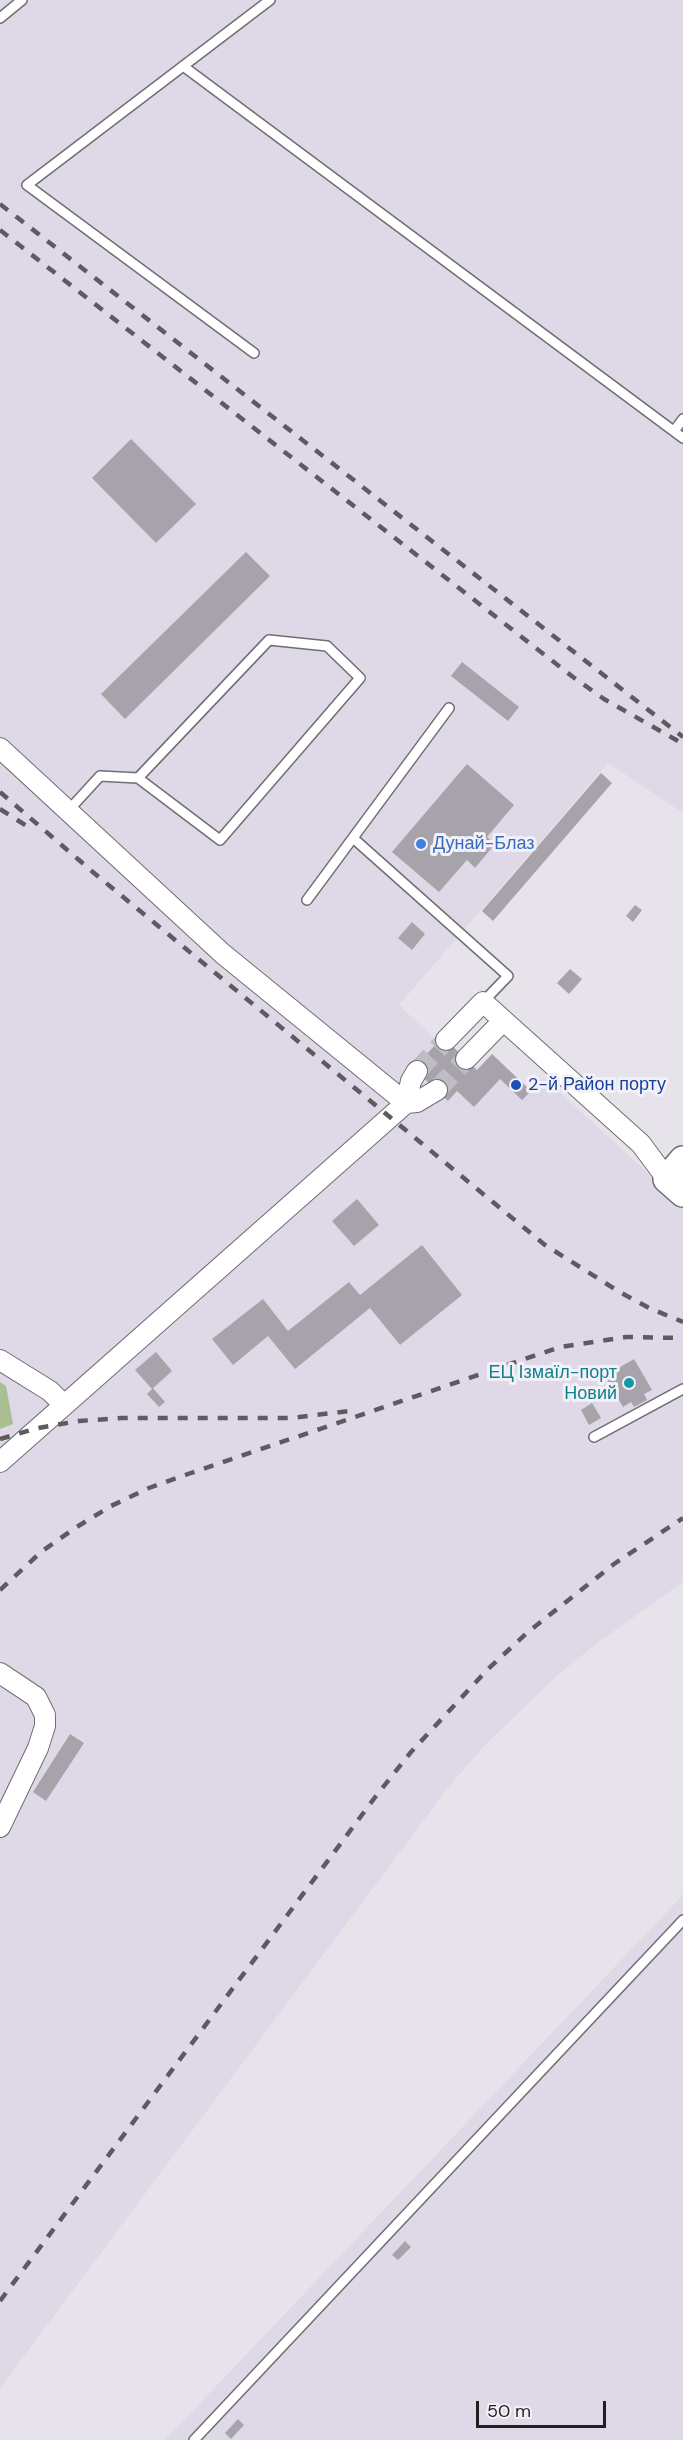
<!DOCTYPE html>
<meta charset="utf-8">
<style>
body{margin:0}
#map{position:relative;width:683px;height:2440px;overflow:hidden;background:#e7e3eb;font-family:"DM Sans",sans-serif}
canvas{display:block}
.scale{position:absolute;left:476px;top:2401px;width:130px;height:27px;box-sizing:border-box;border:3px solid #211f22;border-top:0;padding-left:8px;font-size:18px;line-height:21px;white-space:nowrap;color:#211f22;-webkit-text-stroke:4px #f4f0f8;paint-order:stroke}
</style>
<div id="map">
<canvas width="683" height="2440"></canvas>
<div class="scale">50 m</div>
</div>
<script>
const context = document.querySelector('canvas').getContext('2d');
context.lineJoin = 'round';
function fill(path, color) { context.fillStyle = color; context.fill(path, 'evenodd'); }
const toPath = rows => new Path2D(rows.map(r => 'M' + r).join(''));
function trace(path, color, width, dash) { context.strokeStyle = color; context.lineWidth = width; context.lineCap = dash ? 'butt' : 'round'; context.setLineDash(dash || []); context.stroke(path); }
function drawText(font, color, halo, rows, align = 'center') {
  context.font = font + ' "DM Sans",sans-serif'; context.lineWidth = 6; context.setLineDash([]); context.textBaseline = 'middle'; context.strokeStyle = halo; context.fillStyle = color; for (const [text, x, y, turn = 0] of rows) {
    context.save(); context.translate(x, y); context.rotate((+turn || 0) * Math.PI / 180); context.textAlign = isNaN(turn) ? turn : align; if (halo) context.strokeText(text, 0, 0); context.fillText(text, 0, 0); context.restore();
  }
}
fill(toPath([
 [0,0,683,0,683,813,608,763,399,1005,438,1042,443,1037,477,1069,492,1054,531,1091,544,1078,683,1205,683,1582,600,1641,560,1673,485,1745,450,1785,0,2388],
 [683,1895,683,2440,165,2440]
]), '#dfd8e7');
fill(toPath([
 [0,1382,6,1386,13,1424,0,1429]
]), '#a9bf91');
fill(toPath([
 [131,439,196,504,156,543,92,478],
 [246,552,270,576,125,719,101,694],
 [462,662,519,707,508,721,451,676],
 [467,764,514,805,487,837,495,844,475,868,467,860,439,892,392,852],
 [601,773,612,783,493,921,482,911],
 [635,905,642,910,633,922,626,916],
 [412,922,425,934,412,950,398,938],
 [570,969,582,979,569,994,557,983],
 [443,1037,477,1070,492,1054,531,1091,522,1100,500,1079,474,1107,457,1091,448,1101,413,1068],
 [357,1199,379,1225,354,1246,332,1221],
 [422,1245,462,1295,400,1345,370,1308,295,1369,268,1336,233,1365,212,1339,263,1299,288,1331,349,1282,360,1295],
 [156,1352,172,1371,152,1389,135,1370],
 [634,1359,652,1390,644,1394,647,1400,634,1407,631,1402,623,1407,605,1376],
 [153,1388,165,1402,159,1407,147,1394],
 [592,1403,601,1418,589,1425,581,1410],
 [70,1734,84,1743,46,1801,33,1792],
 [405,2241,411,2247,398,2260,392,2255],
 [238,2419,244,2425,231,2439,225,2433]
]), '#a7a3ab');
trace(toPath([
 [417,1071,446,1040],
 [437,1090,466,1059]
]), '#bfbcc3', 20, [20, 10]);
const lane = toPath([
 [0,18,22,0],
 [183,66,683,438],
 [254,353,27,185,270,0],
 [674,431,683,419],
 [68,811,100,776,138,778,220,840,360,678,327,646,269,640,138,778],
 [353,838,508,976,483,1002],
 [307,900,449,708],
 [594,1437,683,1389],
 [194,2440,683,1920]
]);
const street = toPath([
 [0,748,223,954,406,1103],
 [446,1040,483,1002,641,1144,667,1179],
 [466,1059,503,1021],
 [406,1103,411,1081,417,1071],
 [0,1360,50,1391,64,1405],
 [0,1462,406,1103,417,1102,437,1090],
 [0,1673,36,1697,45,1715,45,1726,38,1748,0,1827]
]);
const secondary = toPath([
 [683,1160,667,1179,683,1193]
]);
trace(lane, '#706d74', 12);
trace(street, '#706d74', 22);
trace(secondary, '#706d74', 30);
trace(lane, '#fff', 9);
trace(street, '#fff', 20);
trace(secondary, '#fff', 27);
trace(toPath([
 [0,204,683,737],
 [0,230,573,677,604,699,678,741],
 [0,792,94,873,545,1245,618,1291,649,1308,683,1322],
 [0,809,33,830],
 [0,1439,38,1428,79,1421,121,1418,291,1418,349,1411],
 [0,1590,41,1552,75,1528,111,1506,149,1488,188,1474,560,1347,626,1337,683,1338],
 [0,2301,376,1796,411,1752,488,1669,528,1632,614,1564,683,1518]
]), '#5e5b60', 4.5, [10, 10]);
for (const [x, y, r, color] of [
 [421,844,6,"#3f7fe0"],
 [516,1085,6,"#1a4fb4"],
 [629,1383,6,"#0f9aa8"]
]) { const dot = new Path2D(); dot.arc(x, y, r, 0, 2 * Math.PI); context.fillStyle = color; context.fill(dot); trace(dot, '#f4f0f8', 2); }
drawText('18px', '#366cbe', '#f4f0f8', [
 ["Дунай-Блаз",433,844]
], 'left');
drawText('18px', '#164399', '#f4f0f8', [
 ["2-й Район порту",528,1085]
], 'left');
drawText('18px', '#0d838f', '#f4f0f8', [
 ["ЕЦ Ізмаїл-порт",617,1373],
 ["Новий",617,1394]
], 'right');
</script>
